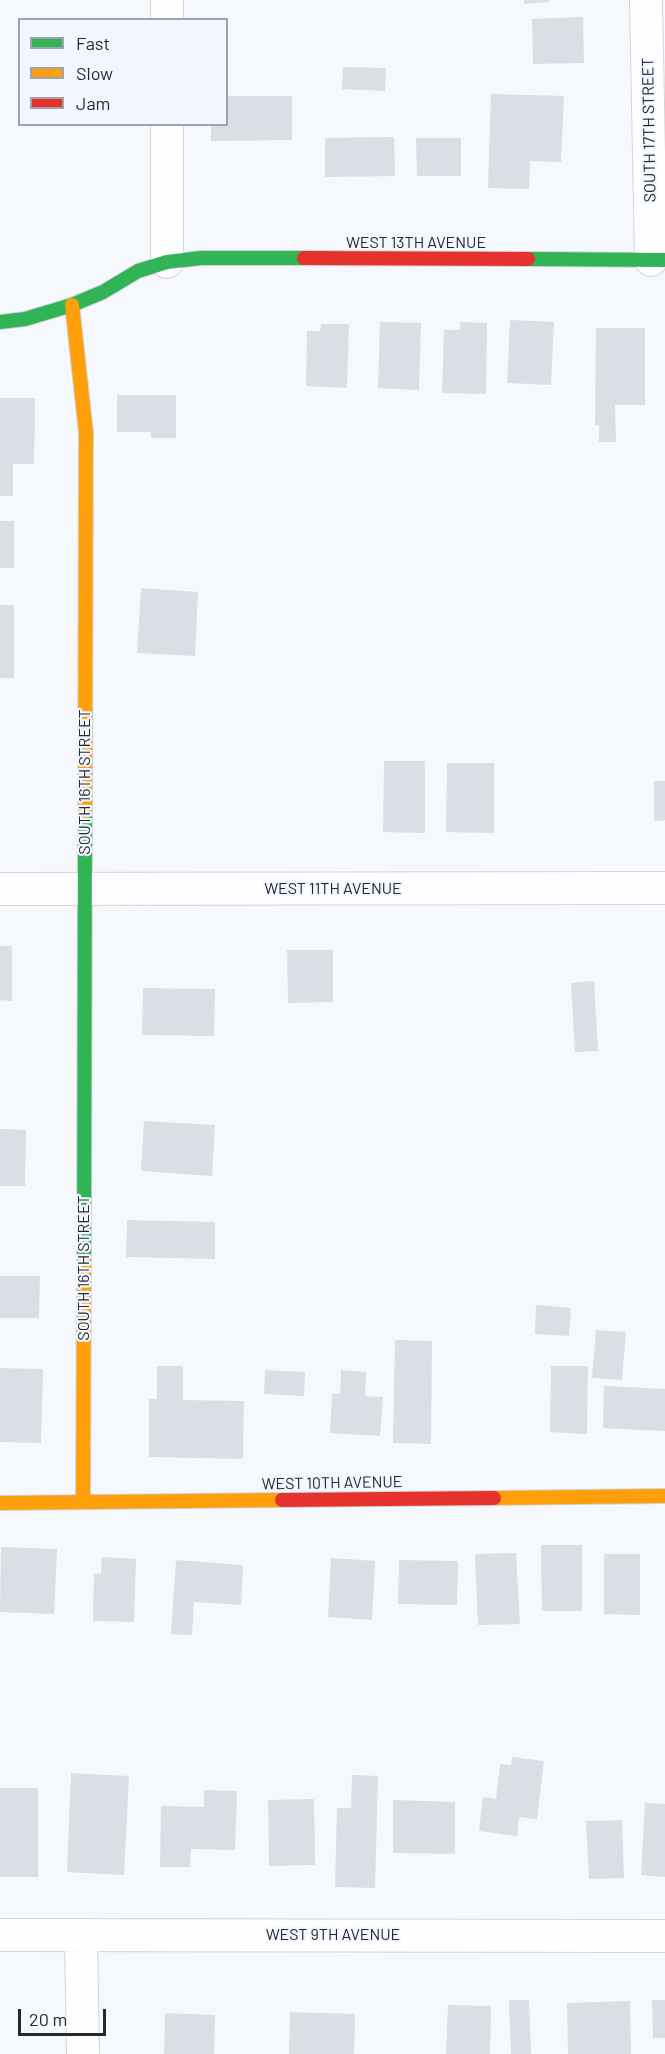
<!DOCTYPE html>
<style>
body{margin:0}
#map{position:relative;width:665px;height:2054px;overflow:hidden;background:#f5f8fc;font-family:Barlow,sans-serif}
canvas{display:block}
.legend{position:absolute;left:18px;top:18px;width:210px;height:108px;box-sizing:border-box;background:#f2f7ff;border:2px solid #a0a4aa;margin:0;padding:8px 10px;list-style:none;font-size:18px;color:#26282b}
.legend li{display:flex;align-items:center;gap:12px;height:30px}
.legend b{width:30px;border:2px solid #a0a4aa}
.scale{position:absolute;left:18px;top:2009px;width:88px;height:27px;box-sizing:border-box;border:3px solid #26282b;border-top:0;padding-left:8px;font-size:18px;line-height:21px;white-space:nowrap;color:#26282b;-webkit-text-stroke:4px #f2f7ff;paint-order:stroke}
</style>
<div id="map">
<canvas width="665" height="2054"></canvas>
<ul class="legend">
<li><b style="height:8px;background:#30b455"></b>Fast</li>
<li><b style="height:8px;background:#ff9f0a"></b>Slow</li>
<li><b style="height:8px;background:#e5322d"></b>Jam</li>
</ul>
<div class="scale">20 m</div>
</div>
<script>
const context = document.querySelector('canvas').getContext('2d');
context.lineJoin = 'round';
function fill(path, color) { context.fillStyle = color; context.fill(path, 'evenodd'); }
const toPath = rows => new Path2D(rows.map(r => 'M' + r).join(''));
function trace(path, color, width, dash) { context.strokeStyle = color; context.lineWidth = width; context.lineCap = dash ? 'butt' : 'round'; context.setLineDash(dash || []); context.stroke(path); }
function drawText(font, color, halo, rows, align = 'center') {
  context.font = font + ' Barlow,sans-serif'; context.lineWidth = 4.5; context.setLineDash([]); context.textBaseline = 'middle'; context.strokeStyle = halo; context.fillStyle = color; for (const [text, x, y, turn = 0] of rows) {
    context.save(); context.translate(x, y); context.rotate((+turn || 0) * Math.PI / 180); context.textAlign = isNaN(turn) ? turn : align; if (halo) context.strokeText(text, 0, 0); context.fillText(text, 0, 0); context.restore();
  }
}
fill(toPath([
 [524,0,549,0,549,2,524,4],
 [583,17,584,63,533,64,532,19],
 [343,67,386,68,385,91,342,89],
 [491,94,564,96,561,162,530,161,529,189,488,188],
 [226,96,292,96,292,140,211,141,211,124,226,124],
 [394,137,395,176,325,177,325,138],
 [416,138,461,138,461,176,417,176],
 [510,320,554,322,551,385,507,383],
 [380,322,421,323,419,390,378,388],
 [460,322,487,323,486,394,442,393,444,330,460,330],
 [321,324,349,324,347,388,306,386,307,331,320,331],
 [596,328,645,328,645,405,615,405,616,442,599,442,599,425,595,425],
 [117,395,176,395,176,438,151,438,151,432,117,432],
 [0,398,35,398,34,464,13,464,13,496,0,496],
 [0,521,14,521,14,568,0,568],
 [141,588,198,592,195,656,137,653],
 [0,605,14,605,14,678,0,678],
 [384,761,425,761,425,833,383,832],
 [447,763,494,763,494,833,446,832],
 [654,781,665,781,665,820,654,821],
 [0,946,12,946,12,1001,0,1000],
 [287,950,333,950,333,1002,288,1003],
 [594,981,598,1051,575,1052,571,983],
 [143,988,215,989,214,1036,142,1035],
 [144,1121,215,1125,212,1176,141,1171],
 [0,1129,26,1130,25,1186,0,1186],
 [127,1220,215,1222,215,1259,126,1257],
 [0,1276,40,1276,39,1318,0,1318],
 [536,1305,571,1308,569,1336,535,1334],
 [596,1330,626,1332,622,1380,592,1378],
 [395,1340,432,1341,431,1444,393,1443],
 [157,1366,183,1366,183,1400,244,1401,243,1459,149,1457,149,1399,157,1399],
 [551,1366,588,1366,587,1434,550,1432],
 [0,1368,43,1369,41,1443,0,1442],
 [265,1370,305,1372,304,1396,264,1394],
 [341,1370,366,1372,365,1396,383,1397,380,1436,330,1433,332,1394,340,1394],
 [604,1386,665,1389,665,1431,603,1428],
 [541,1545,582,1545,582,1611,542,1611],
 [1,1547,57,1549,54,1614,0,1612],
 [516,1553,520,1624,478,1625,475,1554],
 [604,1554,640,1554,640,1615,604,1614],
 [102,1557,136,1559,134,1622,93,1621,94,1573,101,1574],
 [331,1558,375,1561,372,1620,328,1617],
 [176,1560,243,1565,241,1605,194,1602,192,1635,171,1634],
 [399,1560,458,1561,457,1605,398,1604],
 [512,1757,544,1761,537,1819,519,1817,517,1836,479,1831,483,1797,496,1799,500,1764,511,1765],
 [71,1773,129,1776,124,1875,67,1872],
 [352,1775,378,1776,375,1888,335,1887,337,1808,351,1808],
 [0,1788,38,1788,38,1877,0,1877],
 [204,1790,237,1791,235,1850,191,1849,190,1867,160,1867,161,1806,204,1807],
 [314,1799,315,1865,269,1866,268,1800],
 [393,1800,455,1802,455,1854,393,1853],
 [645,1803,665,1804,665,1877,641,1875],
 [622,1820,624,1878,589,1879,586,1821],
 [509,2000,529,2000,531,2054,511,2054],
 [652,2000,665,2000,665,2038,653,2038],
 [630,2001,631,2054,568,2054,567,2003],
 [448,2005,491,2006,490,2054,446,2054],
 [290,2012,355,2014,354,2054,289,2054],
 [165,2013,215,2015,214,2054,164,2054]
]), '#dadfe6');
const street = toPath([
 [167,0,167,20],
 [646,0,651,260],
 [167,124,167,262],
 [0,889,665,888],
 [0,1935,665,1936],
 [81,1935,83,2054]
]);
const fast = toPath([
 [528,259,665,260],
 [0,322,25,319,72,305,103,292,138,271,167,262,201,258,304,258],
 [84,1264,85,811]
]);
const slow = toPath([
 [72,305,86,433,85,811],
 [494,1498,665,1496],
 [83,1502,84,1264],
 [0,1503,282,1500]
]);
const jam = toPath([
 [304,258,528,259],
 [282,1500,494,1498]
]);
trace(street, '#d2d4d7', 34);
trace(fast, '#d2d4d7', 16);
trace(slow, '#d2d4d7', 16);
trace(jam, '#d2d4d7', 16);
trace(street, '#fefeff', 32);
trace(fast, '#30b455', 14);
trace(slow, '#ff9f0a', 14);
trace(jam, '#e5322d', 14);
drawText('16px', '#26282b', '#f2f7ff', [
 ["SOUTH 17TH STREET",649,130,-91],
 ["WEST 13TH AVENUE",416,243],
 ["SOUTH 16TH STREET",85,782,-90],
 ["WEST 11TH AVENUE",333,889],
 ["SOUTH 16TH STREET",84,1268,-90],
 ["WEST 10TH AVENUE",332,1483,-1],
 ["WEST 9TH AVENUE",333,1935]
]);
</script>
